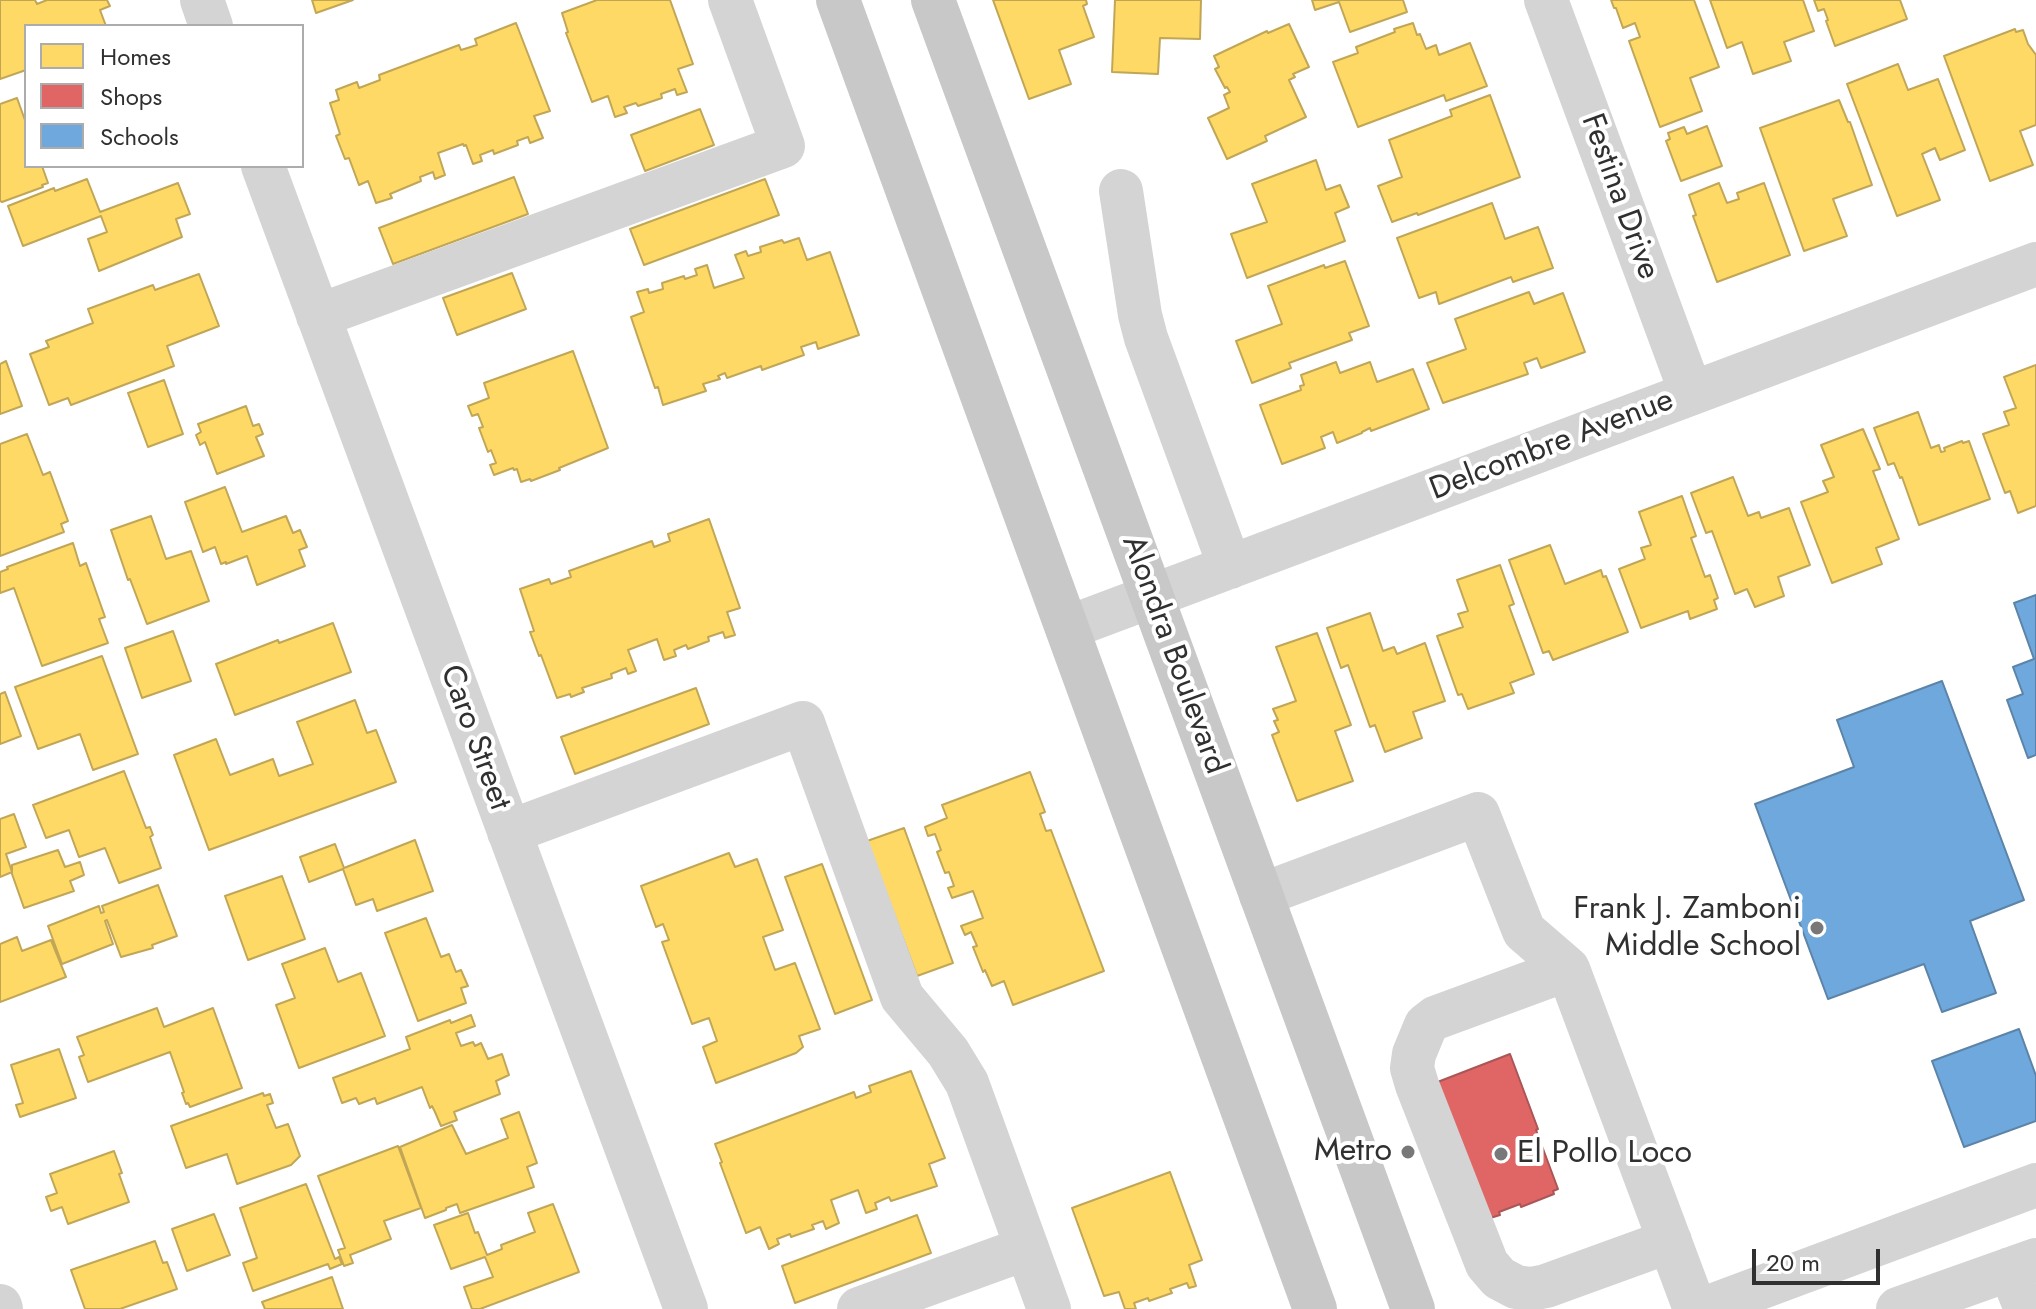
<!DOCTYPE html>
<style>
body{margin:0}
#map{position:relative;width:2036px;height:1309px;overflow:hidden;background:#fff;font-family:Jost,sans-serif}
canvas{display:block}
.legend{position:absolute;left:24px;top:24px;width:280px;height:144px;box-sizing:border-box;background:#fff;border:2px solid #acacac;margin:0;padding:10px 14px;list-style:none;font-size:24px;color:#303030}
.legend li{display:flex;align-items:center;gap:16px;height:40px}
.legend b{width:40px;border:2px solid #acacac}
.scale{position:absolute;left:1752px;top:1249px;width:128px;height:36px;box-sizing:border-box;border:4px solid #303030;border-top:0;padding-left:10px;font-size:24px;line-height:28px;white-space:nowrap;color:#303030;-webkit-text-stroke:6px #fff;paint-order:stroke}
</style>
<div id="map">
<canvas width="2036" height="1309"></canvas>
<ul class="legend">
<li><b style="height:22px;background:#ffd966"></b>Homes</li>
<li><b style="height:22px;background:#e06666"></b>Shops</li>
<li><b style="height:22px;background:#6fa8dc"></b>Schools</li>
</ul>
<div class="scale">20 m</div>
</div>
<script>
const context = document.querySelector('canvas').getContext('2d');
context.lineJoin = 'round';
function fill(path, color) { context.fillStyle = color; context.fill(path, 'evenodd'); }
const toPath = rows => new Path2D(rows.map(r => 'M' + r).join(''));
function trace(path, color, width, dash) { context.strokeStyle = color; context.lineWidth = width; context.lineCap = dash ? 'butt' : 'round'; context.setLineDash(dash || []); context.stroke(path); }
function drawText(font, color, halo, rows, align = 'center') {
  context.font = font + ' Jost,sans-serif'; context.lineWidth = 8; context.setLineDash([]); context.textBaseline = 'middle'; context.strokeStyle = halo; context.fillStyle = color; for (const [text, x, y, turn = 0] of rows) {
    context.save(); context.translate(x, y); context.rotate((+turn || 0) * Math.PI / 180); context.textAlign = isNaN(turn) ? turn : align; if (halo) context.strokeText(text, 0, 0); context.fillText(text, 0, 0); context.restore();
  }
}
const homes = toPath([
 [0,0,35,0,37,4,47,0,107,0,110,6,100,10,106,26,26,26,26,70,0,79,0,0],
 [312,0,353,0,316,13,312,0],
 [597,0,670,0,693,64,678,69,687,92,677,95,675,89,661,94,662,98,638,106,636,103,624,107,627,113,615,117,608,96,592,102,566,33,568,32,562,13,597,0],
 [993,0,1086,0,1087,4,1083,6,1094,37,1059,50,1071,84,1029,99,993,0],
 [1115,0,1201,0,1200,39,1160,38,1158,74,1112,72,1115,0],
 [1312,0,1403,0,1407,12,1350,32,1339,2,1315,10,1312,0],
 [1611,0,1694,0,1719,67,1690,78,1702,111,1660,127,1629,41,1640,37,1635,23,1623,28,1616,8,1614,8,1611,0],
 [1710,0,1803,0,1814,31,1784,42,1791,61,1753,74,1742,42,1727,48,1710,0],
 [1814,0,1900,0,1907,19,1835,46,1826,21,1828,20,1824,9,1818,11,1814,0],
 [516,23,550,111,534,116,543,138,530,143,528,137,517,141,518,145,494,154,493,150,480,155,482,161,473,164,466,145,464,146,463,144,438,153,445,175,435,179,433,172,420,177,421,181,390,194,392,198,376,203,368,181,359,185,349,158,345,159,336,136,340,134,330,103,339,100,336,90,357,82,359,88,380,80,379,75,459,45,461,50,477,45,475,39,516,23],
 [1413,23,1417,35,1420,34,1426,49,1436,45,1439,55,1470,43,1487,86,1446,101,1444,95,1358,127,1333,62,1358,53,1356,47,1395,32,1394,29,1413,23],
 [1289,24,1309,67,1293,74,1295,77,1289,80,1306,117,1265,136,1267,141,1227,159,1208,118,1229,108,1224,95,1230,92,1227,87,1225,88,1215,69,1219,67,1214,56,1267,31,1268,33,1289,24],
 [2015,29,2016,32,2023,30,2028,44,2036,55,2036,125,2020,131,2033,165,1990,181,1944,56,2015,29],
 [1898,64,1908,90,1938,79,1965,150,1940,160,1935,148,1922,154,1940,200,1897,216,1847,84,1898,64],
 [1490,95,1520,177,1418,215,1417,213,1392,222,1378,186,1402,177,1389,140,1452,116,1450,110,1490,95],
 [17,98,26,123,26,166,42,166,48,183,42,185,43,187,2,202,0,201,0,104,17,98],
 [1839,100,1848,122,1850,122,1872,185,1833,199,1847,236,1804,251,1760,128,1839,100],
 [700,109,714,145,645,171,631,135,700,109],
 [1707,126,1722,166,1681,181,1666,141,1670,139,1668,133,1684,127,1687,134,1707,126],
 [1316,160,1326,190,1340,185,1349,207,1335,213,1345,241,1247,278,1231,234,1267,222,1252,184,1316,160],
 [514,177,528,214,393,264,379,228,514,177],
 [87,179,100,212,178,183,190,214,176,219,182,237,99,271,88,239,107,232,101,216,23,246,8,206,54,188,55,191,87,179],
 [765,179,779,215,644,265,630,229,765,179],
 [1719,183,1727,203,1739,199,1737,193,1764,183,1790,255,1717,282,1693,216,1696,215,1689,195,1719,183],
 [1492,203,1505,239,1538,227,1553,268,1513,282,1511,277,1439,304,1436,292,1419,298,1397,238,1492,203],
 [799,238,807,260,830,252,859,335,818,349,816,342,801,347,804,355,762,370,761,366,727,378,725,373,718,376,720,379,703,384,706,391,663,405,658,387,655,388,631,317,644,312,637,292,648,289,649,293,663,289,662,283,684,276,685,279,697,275,695,269,707,265,714,288,744,278,735,255,746,251,748,256,761,252,760,247,782,240,784,243,799,238],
 [1345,261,1369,326,1349,333,1352,340,1289,363,1291,368,1252,383,1236,341,1282,324,1268,286,1324,265,1325,268,1345,261],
 [512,273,526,309,457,335,443,298,512,273],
 [199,274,219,326,167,346,174,366,71,405,68,398,49,405,30,354,49,347,46,341,93,323,88,309,153,285,155,290,199,274],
 [1529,292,1534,304,1563,293,1585,352,1541,368,1537,358,1524,363,1528,374,1443,403,1427,363,1466,349,1455,319,1529,292],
 [573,351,608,448,559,468,560,470,531,481,530,479,521,482,517,469,514,470,513,468,494,475,490,465,496,463,491,450,488,452,479,428,483,427,478,414,472,416,468,406,489,398,484,383,573,351],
 [6,361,22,406,0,414,0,364,6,361],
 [1336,362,1340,373,1370,362,1377,382,1413,369,1429,409,1371,431,1370,428,1362,432,1362,433,1337,443,1333,432,1321,437,1325,448,1282,464,1260,405,1301,390,1300,386,1304,385,1301,375,1336,362],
 [2036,365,2036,506,2018,513,2010,491,2005,493,1983,434,2009,425,2004,412,2016,408,2004,377,2036,365],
 [164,380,183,434,148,447,128,393,164,380],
 [246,406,253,426,259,424,263,434,256,437,264,456,217,474,205,442,200,445,196,435,201,432,198,424,246,406],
 [1918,412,1931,448,1939,445,1941,452,1945,451,1944,448,1962,441,1963,443,1969,441,1990,499,1919,525,1902,477,1900,478,1894,463,1888,465,1874,428,1918,412],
 [1863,429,1880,469,1873,471,1899,539,1876,548,1882,564,1832,583,1801,502,1828,492,1823,481,1834,477,1821,445,1863,429],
 [27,434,43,475,50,472,68,521,61,524,64,532,0,556,0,444,27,434],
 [1733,477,1748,516,1759,512,1761,518,1789,508,1810,565,1778,577,1784,596,1755,607,1747,589,1735,594,1712,531,1706,533,1691,493,1733,477],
 [225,487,242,532,286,516,293,533,300,530,307,547,299,550,305,566,257,585,247,556,226,564,226,562,221,564,215,547,203,552,185,502,225,487],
 [1682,496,1696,536,1691,538,1705,577,1710,575,1718,598,1714,600,1717,609,1690,619,1688,611,1641,628,1619,569,1645,559,1641,548,1651,545,1639,512,1682,496],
 [151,516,166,559,191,551,209,601,147,624,130,579,128,580,111,530,151,516],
 [709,519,740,608,727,612,735,635,725,638,723,632,708,637,709,641,688,649,686,645,674,650,676,656,664,660,657,639,628,650,636,671,628,674,626,668,611,674,612,678,582,688,584,692,571,697,570,694,557,698,541,655,539,656,530,632,534,631,520,589,549,579,551,584,571,577,569,571,652,541,654,547,670,541,668,534,709,519],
 [73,543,80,566,86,563,105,617,99,619,108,643,42,666,14,588,0,593,0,572,8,569,7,567,73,543],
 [1550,545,1565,584,1601,570,1603,577,1606,576,1628,632,1553,660,1549,651,1543,653,1509,560,1550,545],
 [1500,565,1514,604,1509,606,1534,674,1510,683,1514,693,1468,709,1462,694,1458,695,1437,636,1463,627,1458,614,1468,611,1457,580,1500,565],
 [1370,613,1383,651,1394,647,1397,654,1425,643,1445,701,1413,712,1422,738,1385,752,1375,725,1370,727,1348,665,1341,668,1327,628,1370,613],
 [333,623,351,672,235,715,216,664,278,640,279,643,333,623],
 [173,631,191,681,142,698,125,648,173,631],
 [1317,633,1351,725,1335,731,1353,781,1297,801,1272,735,1279,732,1274,721,1278,720,1273,709,1296,701,1276,647,1317,633],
 [102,656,138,754,93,770,80,734,38,749,15,687,102,656],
 [696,688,709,724,575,774,561,737,696,688],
 [5,692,21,736,0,744,0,694,5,692],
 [355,700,367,733,376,730,396,782,209,850,174,755,216,739,230,775,273,759,279,776,313,764,297,722,355,700],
 [124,771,146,828,150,827,153,835,150,837,161,868,119,883,105,848,79,857,69,830,46,838,33,805,124,771],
 [1030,772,1045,812,1040,814,1046,831,1051,830,1104,971,1013,1005,1004,981,992,986,985,970,983,972,973,947,977,946,971,932,965,935,961,926,983,918,973,891,952,898,948,888,954,886,949,872,945,873,937,852,941,850,935,834,928,836,925,827,947,818,942,805,1030,772],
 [14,814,26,847,6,854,12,872,0,877,0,819,14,814],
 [904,828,953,963,917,976,867,841,904,828],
 [415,840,433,891,377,911,373,899,356,905,343,869,309,882,300,857,335,844,344,868,415,840],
 [58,850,65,867,80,862,84,875,70,881,74,891,24,908,12,874,12,865,58,850],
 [729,853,735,867,757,859,783,930,763,937,775,970,795,963,820,1029,799,1036,803,1047,796,1053,716,1083,703,1047,717,1041,709,1018,692,1024,662,942,669,940,663,924,656,927,641,886,729,853],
 [822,864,872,1000,835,1014,785,877,822,864],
 [282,876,305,939,248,960,225,896,282,876],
 [158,885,177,936,152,945,153,948,121,957,107,920,105,921,113,944,62,964,48,926,99,906,101,913,104,912,102,906,158,885],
 [426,918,441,957,449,954,456,972,461,970,468,986,461,988,466,1003,418,1021,385,933,426,918],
 [17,937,22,951,51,940,66,977,0,1002,0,944,17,937],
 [325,948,338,982,361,973,385,1036,299,1068,276,1005,295,998,282,964,325,948],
 [157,1008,164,1027,213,1008,242,1088,190,1107,188,1103,186,1104,182,1093,184,1092,170,1052,88,1082,79,1057,84,1055,77,1037,157,1008],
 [471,1015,475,1026,456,1033,461,1046,473,1042,475,1046,481,1043,488,1059,502,1054,509,1075,496,1081,500,1094,454,1112,457,1120,441,1126,435,1112,432,1106,430,1108,422,1087,377,1104,375,1098,359,1104,356,1098,342,1103,333,1078,410,1049,406,1037,450,1020,451,1023,471,1015],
 [59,1049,76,1098,20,1117,16,1105,23,1103,11,1065,59,1049],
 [911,1071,945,1158,929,1164,937,1186,891,1201,889,1197,875,1203,877,1209,866,1213,858,1190,831,1200,839,1223,826,1229,823,1221,812,1225,814,1229,791,1237,790,1234,777,1239,779,1244,769,1249,760,1227,746,1233,720,1163,722,1162,715,1144,854,1092,856,1098,871,1092,869,1086,911,1071],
 [263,1093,264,1096,270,1094,273,1103,267,1105,276,1128,288,1124,300,1156,291,1165,237,1184,227,1154,186,1168,171,1126,263,1093],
 [519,1112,537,1163,527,1167,534,1187,460,1213,457,1204,446,1208,446,1210,425,1218,400,1147,452,1125,466,1154,508,1138,501,1119,519,1112],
 [398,1146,421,1208,384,1221,391,1239,350,1255,353,1263,344,1266,338,1250,345,1248,318,1176,398,1146],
 [114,1151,122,1173,119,1174,129,1202,68,1224,62,1207,51,1211,46,1197,57,1193,50,1174,114,1151],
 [1170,1172,1202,1260,1189,1265,1196,1286,1189,1288,1187,1283,1170,1289,1172,1293,1149,1301,1148,1298,1134,1303,1136,1309,1125,1309,1119,1292,1104,1296,1072,1208,1170,1172],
 [306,1184,335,1259,339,1257,342,1264,330,1269,328,1264,253,1291,243,1263,257,1258,240,1208,306,1184],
 [553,1204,579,1272,480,1309,472,1309,464,1287,493,1277,485,1257,451,1269,434,1225,468,1213,475,1233,478,1232,487,1255,502,1249,501,1245,535,1232,528,1213,553,1204],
 [214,1214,230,1255,187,1271,172,1229,214,1214],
 [917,1215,931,1253,795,1303,782,1266,917,1215],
 [155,1241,163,1263,167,1262,177,1289,120,1309,85,1309,71,1270,155,1241],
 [332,1277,343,1309,265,1309,262,1302,332,1277]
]);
fill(homes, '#ffd966');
trace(homes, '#c1a656', 2);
const shops = toPath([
 [1510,1054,1538,1129,1536,1130,1558,1189,1553,1191,1554,1194,1521,1207,1520,1204,1499,1212,1500,1215,1487,1219,1435,1083,1510,1054]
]);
fill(shops, '#e06666');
trace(shops, '#ab5656', 2);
const schools = toPath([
 [2036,595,2036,755,2028,758,2007,700,2023,694,2013,667,2034,659,2014,603,2036,595],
 [1942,681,2024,900,1970,921,1996,993,1942,1012,1924,964,1828,999,1755,804,1854,767,1837,720,1942,681],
 [2019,1029,2036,1076,2036,1121,1964,1147,1932,1061,2019,1029]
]);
fill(schools, '#6fa8dc');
trace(schools, '#5c84a8', 2);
trace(toPath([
 [202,0,211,26],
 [1546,0,1691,393],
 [263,166,686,1309],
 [1121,191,1140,315,1146,338,1230,567],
 [318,316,783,146,730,0],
 [1067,628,2036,264],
 [509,832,803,723,902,997,948,1052,967,1083,1049,1309],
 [1261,895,1478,814,1524,931,1568,969,1695,1309],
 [1568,969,1435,1018,1426,1025,1414,1054,1412,1068,1417,1085,1487,1264,1499,1278,1516,1287,1531,1289,1546,1286,1670,1241],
 [2010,1269,2026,1309],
 [0,1306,1,1309],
 [859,1309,1027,1248],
 [1703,1309,2036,1185],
 [1898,1309,2036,1260]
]), '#d4d4d4', 44);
trace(toPath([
 [838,0,1315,1309],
 [933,0,1413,1309]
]), '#c8c8c8', 44);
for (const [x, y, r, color] of [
 [1817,928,8,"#787878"],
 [1408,1152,8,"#787878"],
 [1501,1154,8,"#787878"]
]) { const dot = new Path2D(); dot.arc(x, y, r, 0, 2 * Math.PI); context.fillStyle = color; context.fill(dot); trace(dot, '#fff', 3); }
drawText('32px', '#303030', '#fff', [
 ["Festina Drive",1619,197,70],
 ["Delcombre Avenue",1552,446,-21],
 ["Alondra Boulevard",1173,655,70],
 ["Caro Street",474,738,70]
]);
drawText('32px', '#303030', '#fff', [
 ["Frank J. Zamboni",1801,910],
 ["Middle School",1801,947],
 ["Metro",1392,1152],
 ["El Pollo Loco",1517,1154,"left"]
], 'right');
</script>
